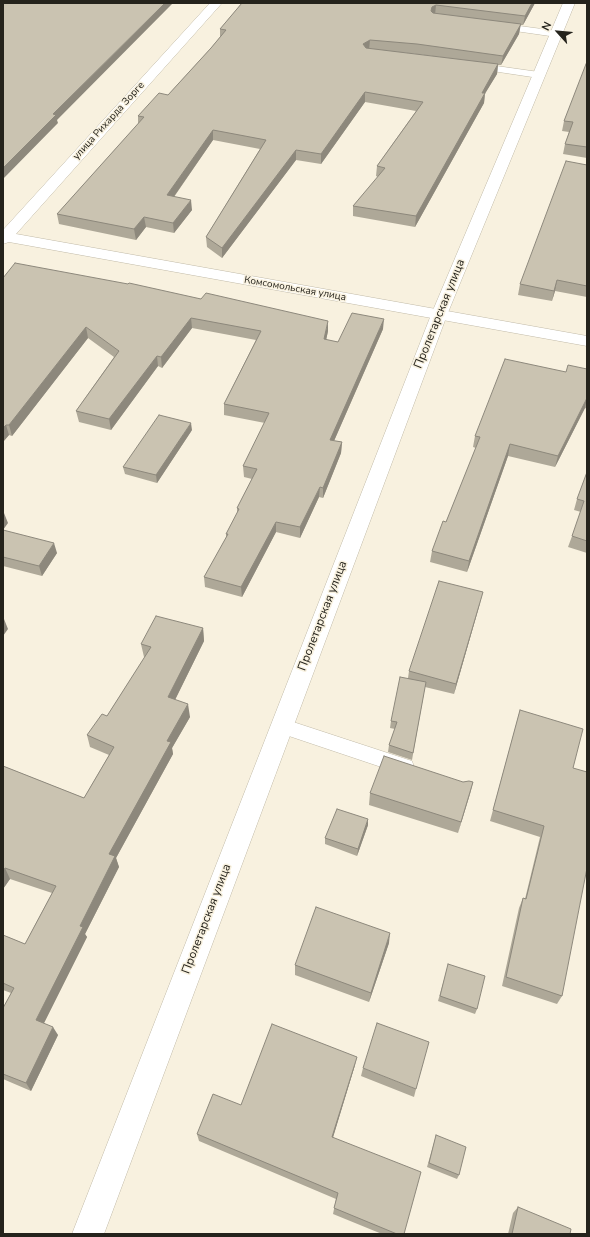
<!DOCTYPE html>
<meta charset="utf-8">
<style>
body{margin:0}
#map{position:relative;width:590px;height:1237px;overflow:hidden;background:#f8f1df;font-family:"Nunito Sans",sans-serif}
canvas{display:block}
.frame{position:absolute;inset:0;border:4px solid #25231c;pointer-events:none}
.north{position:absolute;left:538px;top:12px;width:40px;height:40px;-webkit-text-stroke:3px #f8f1df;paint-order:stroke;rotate:297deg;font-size:11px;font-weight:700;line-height:16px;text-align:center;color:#25231c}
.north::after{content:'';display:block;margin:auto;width:14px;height:18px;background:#25231c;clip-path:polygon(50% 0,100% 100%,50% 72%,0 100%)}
</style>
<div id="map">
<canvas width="590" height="1237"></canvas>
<div class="frame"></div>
<div class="north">N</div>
</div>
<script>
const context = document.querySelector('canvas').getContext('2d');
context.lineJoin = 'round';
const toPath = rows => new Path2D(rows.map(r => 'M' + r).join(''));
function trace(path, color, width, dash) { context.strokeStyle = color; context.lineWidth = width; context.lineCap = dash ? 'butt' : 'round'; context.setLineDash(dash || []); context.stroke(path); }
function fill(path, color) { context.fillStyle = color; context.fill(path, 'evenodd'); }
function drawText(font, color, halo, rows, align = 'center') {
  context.font = font + ' "Nunito Sans",sans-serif'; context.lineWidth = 3; context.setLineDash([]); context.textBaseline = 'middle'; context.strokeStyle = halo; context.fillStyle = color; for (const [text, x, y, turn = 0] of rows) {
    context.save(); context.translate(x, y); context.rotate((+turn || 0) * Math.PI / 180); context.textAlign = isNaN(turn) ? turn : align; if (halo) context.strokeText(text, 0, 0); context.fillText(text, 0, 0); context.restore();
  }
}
const service = toPath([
 [497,23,557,31,562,34,557,37,494,28,492,26,494,24,497,23],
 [475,63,539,72,544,75,539,78,472,68,470,66,475,63],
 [281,718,412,761,414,767,412,773,405,775,274,731,272,726,274,721,281,718]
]);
const minor = toPath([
 [563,3,575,3,447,315,104,1234,72,1234,431,315,563,3]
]);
const tertiary = toPath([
 [210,3,222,3,16,234,587,336,587,346,9,242,3,244,3,230,210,3]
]);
trace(service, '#c1baa8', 1);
trace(minor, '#c1baa8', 1);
trace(tertiary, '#c1baa8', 1);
fill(service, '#fff');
fill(minor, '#fff');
fill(tertiary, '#fff');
fill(toPath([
 [242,3,535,3,523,25,520,25,519,34,501,65,498,65,497,74,485,93,484,103,415,227,353,216,353,206,378,177,376,176,377,166,416,111,365,102,321,164,296,160,222,258,207,247,206,237,260,149,213,140,174,197,192,210,174,233,146,227,136,240,59,224,57,214,138,124,138,116,168,95,211,48,220,37,220,29],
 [398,52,416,54,457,59],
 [587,64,587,158,563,154,565,144,569,132,562,131,564,121],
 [587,165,587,297,555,291,552,301,518,295,520,284],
 [3,278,328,331,326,340,338,342,383,329,334,441,342,442,341,453,323,498,319,497,300,538,276,532,242,597,205,587,204,577,226,538,226,534,237,513,237,508,252,479,244,477,243,466,265,423,224,415,224,404,256,340,192,328,162,368,158,366,111,430,79,422,76,411,114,357,88,338,12,436,9,435,3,442],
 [587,369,587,409,585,408,555,467,508,456,467,572,430,562,432,551,446,522,476,448,473,447,475,436,566,372],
 [192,430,157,483,125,474,123,467],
 [587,472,587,553,568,547,581,512,574,510,577,499],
 [3,530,57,553,42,576,3,566],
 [480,603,454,694,425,687,412,760,388,752,389,745,395,729,390,728,391,721,408,678,409,671],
 [203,628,204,641,175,700,190,717,172,748,173,754,116,858,119,867,85,934,87,937,44,1023,58,1035,31,1091,3,1079,3,1008,11,993,3,990,3,935,25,944,52,893,10,879,3,889,3,766,84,798,109,755,90,747,87,735,107,716,145,657,144,657,141,644],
 [520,710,573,768,562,996,557,1004,502,986,519,908,523,898,525,899,540,837,490,821],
 [463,782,473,782,458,833,369,805,370,793],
 [368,825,357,856,325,844,325,838],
 [389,943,369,1002,295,975,295,965],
 [447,969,477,1009,475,1014,438,1001],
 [355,1065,333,1137,404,1234,382,1234,333,1214,336,1199,199,1141,197,1134,241,1105],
 [363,1068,416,1089,414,1097,361,1076],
 [436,1135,459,1175,457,1179,427,1167,435,1139],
 [518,1207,570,1234,508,1234,513,1213]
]), '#aea898');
fill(toPath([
 [165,3,173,3,57,120,58,123,3,179,3,168,53,114],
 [532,3,535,3,523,25,525,16],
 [436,5,435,15,431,16,431,11,432,7],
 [521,24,519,34,501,65,503,56],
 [370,40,369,50,363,54,363,44],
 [498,64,497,74,480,102,482,93],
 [365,92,365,102,321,164,321,154],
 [485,93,484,103,415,227,416,216],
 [213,130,213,140,168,205,167,195],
 [296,150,296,160,222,258,222,248],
 [191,200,192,210,174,233,173,223],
 [144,217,146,227,136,240,134,229],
 [557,280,555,291,552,301,554,291],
 [191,318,192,328,162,368,161,357],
 [384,319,383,329,330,450,330,440],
 [328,321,328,331,324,350,324,339],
 [86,327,88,338,12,436,9,425],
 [157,356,158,366,111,430,109,419],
 [587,398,585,408,555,467,558,456],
 [191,423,192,430,157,483,156,475],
 [6,425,9,435,3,442,3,428],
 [342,442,341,453,323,498,323,488],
 [510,444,508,456,467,572,469,561],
 [320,487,319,497,300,538,300,527],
 [4,513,8,523,3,530,3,515],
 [276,522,276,532,242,597,241,587],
 [54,543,57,553,42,576,39,566],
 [483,592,480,603,454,694,456,684],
 [4,619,8,629,3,636,3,621],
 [203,628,204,641,170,710,168,697],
 [188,704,190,717,172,748,173,754,116,858,119,867,85,934,87,937,41,1029,36,1020,80,926,109,854,167,741],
 [473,782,470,794,458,833,461,822],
 [368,819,368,825,357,856,358,849],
 [5,868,10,879,3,889,3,871],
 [390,933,389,943,369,1002,371,993],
 [53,1027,58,1035,31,1091,26,1083],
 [357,1057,355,1065,331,1144,332,1137]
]), '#8d887c');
const building = toPath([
 [3,3,165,3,53,114,56,115,3,168,3,3],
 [242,3,532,3,525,16,436,5,432,7,431,11,433,13,521,24,503,56,417,44,370,40,363,44,366,48,498,64,482,93,485,93,416,216,353,206,385,168,377,166,423,102,365,92,321,154,296,150,222,248,206,237,266,140,213,130,167,195,191,200,173,223,144,217,134,229,57,214,144,117,138,116,159,93,168,95,211,48,226,30,220,29,242,3],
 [586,64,587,64,587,147,565,144,573,122,564,121,586,64],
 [566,161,587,165,587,286,557,280,554,291,520,284,566,161],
 [15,263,128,284,129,283,201,299,206,293,328,321,324,339,338,342,352,313,384,319,330,440,342,442,323,488,320,487,300,527,276,522,241,587,204,577,228,534,226,534,239,509,237,508,257,469,243,466,269,413,224,404,261,331,191,318,161,357,157,356,109,419,76,411,119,351,86,327,9,425,6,425,3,428,3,278,15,263],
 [505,359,566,372,568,365,587,369,587,398,558,456,510,444,469,561,432,551,443,521,446,522,480,437,475,436,505,359],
 [159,415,191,423,156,475,123,467,159,415],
 [587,472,587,541,572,536,584,501,577,499,587,472],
 [3,530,54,543,39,566,3,557,3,530],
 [439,581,483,592,456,684,409,671,439,581],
 [156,616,203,628,168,697,188,704,167,741,171,742,109,854,115,856,80,926,83,927,36,1020,53,1027,26,1083,3,1074,3,1008,14,988,3,983,3,935,25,944,56,886,5,868,3,871,3,766,84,798,114,747,87,735,102,714,107,716,151,647,141,644,156,616],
 [400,677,426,682,413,753,389,745,397,722,391,721,400,677],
 [520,710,583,729,573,768,587,772,587,868,562,996,506,977,523,898,526,899,544,826,493,810,520,710],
 [384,756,463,782,469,781,473,782,461,822,370,793,384,756],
 [337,809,368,819,358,849,325,838,337,809],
 [316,907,390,933,371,993,295,965,316,907],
 [448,964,485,976,477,1009,440,996,448,964],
 [377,1023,429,1042,416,1089,363,1068,377,1023],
 [272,1024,357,1057,332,1137,421,1172,404,1234,397,1234,334,1208,338,1193,197,1134,213,1094,241,1105,272,1024],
 [436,1135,466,1147,459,1175,429,1163,436,1135],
 [518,1207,571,1229,570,1234,512,1234,518,1207]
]);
fill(building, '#cac3b1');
trace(building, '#8d887c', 1);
drawText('10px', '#25231c', '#f8f1df', [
 ["улица Рихарда Зорге",109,121,-48],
 ["Комсомольская улица",295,289,10]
]);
drawText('12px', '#25231c', '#f8f1df', [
 ["Пролетарская улица",440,314,-68],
 ["Пролетарская улица",323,616,-69],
 ["Пролетарская улица",207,919,-69]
]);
</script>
